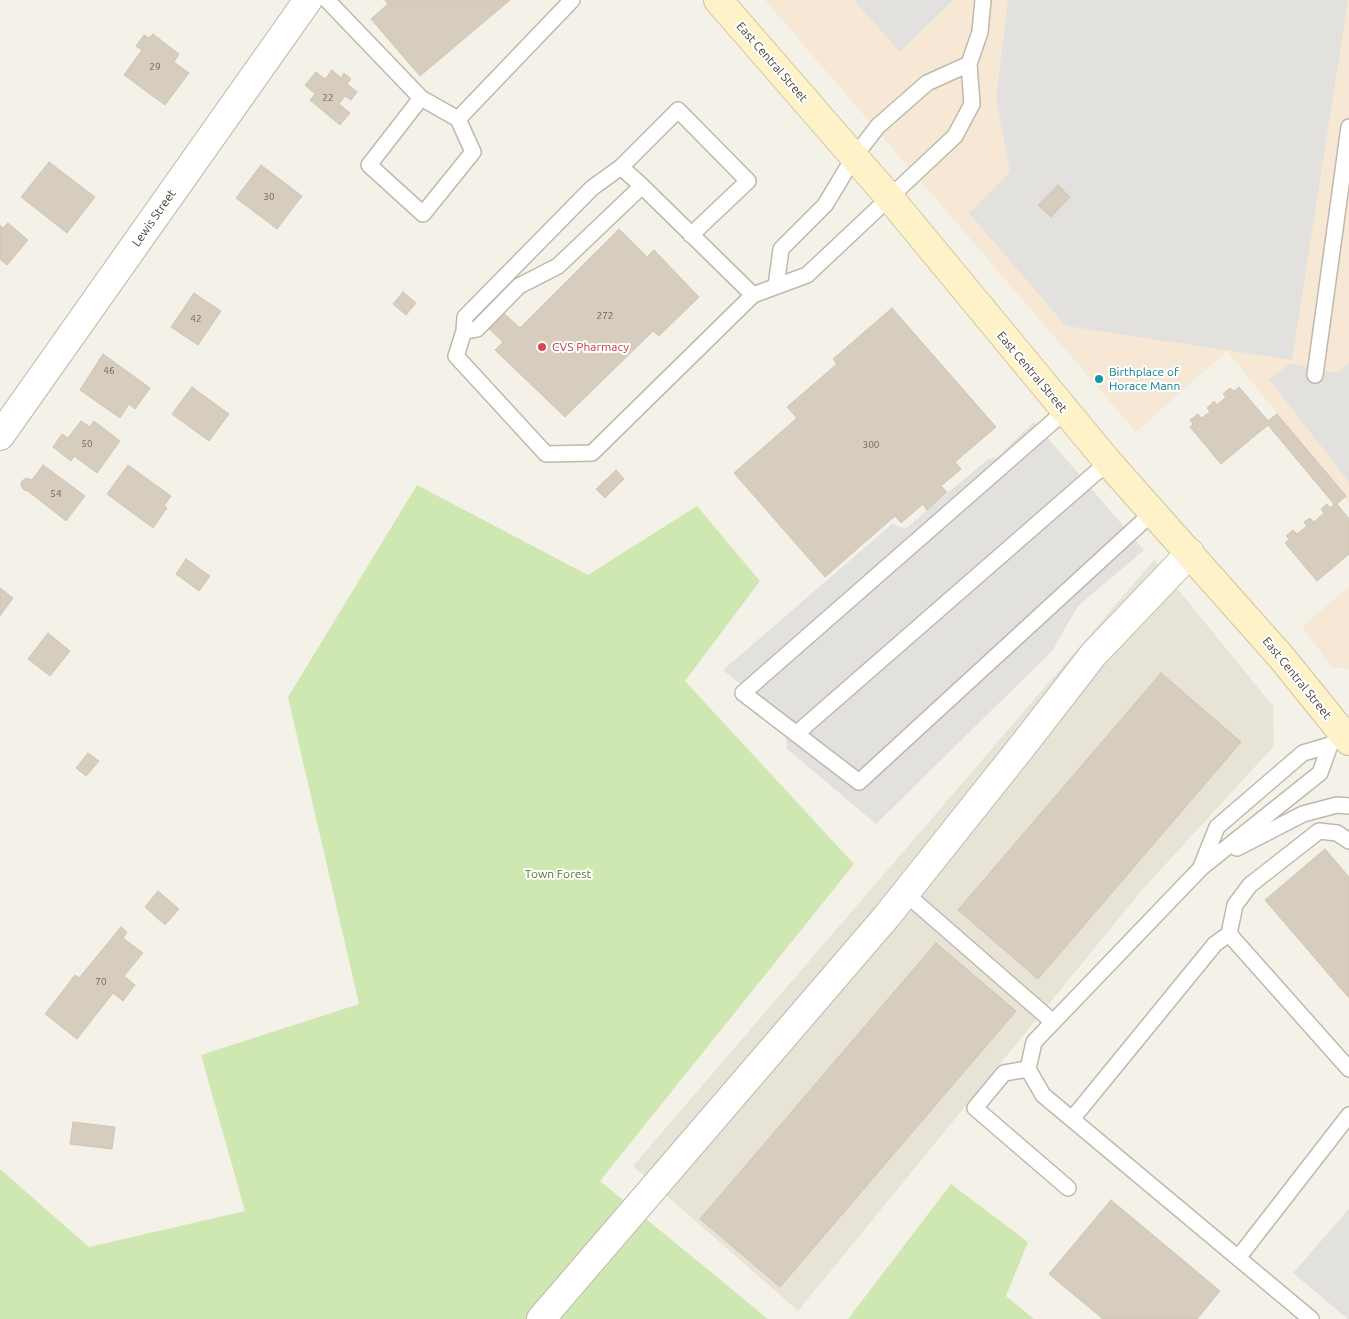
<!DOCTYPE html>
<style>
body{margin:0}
canvas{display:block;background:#f4f1e9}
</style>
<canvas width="1349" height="1319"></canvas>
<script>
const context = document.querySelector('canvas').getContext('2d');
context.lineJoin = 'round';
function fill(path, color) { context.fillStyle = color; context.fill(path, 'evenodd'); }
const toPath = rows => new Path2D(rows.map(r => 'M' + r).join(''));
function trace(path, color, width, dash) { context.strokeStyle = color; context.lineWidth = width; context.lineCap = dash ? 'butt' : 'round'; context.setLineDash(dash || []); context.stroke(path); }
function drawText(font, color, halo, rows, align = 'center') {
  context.font = font + ' Ubuntu,sans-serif'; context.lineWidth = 4; context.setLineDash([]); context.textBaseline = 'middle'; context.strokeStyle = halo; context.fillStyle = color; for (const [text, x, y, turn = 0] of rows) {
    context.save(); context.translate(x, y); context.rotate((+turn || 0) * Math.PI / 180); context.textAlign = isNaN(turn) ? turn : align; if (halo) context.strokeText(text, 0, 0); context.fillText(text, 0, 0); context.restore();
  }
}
fill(toPath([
 [1154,560,1273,706,1274,746,1142,890,798,1311,633,1166]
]), '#e8e3d7');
fill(toPath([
 [765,0,1349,0,1349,503,1227,351,1136,432],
 [1349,587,1349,669,1331,667,1302,626]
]), '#f6e8d5');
fill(toPath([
 [417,485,588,575,697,506,760,581,685,681,854,864,600,1181,768,1319,0,1319,0,1169,89,1247,245,1211,201,1055,359,1004,288,697],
 [951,1184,1028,1242,1006,1296,1034,1319,848,1319]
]), '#cfe8b2');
fill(toPath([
 [854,0,953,0,900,52],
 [1008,0,1348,0,1292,360,1066,326,969,213,1010,172,996,98],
 [1291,363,1336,373,1349,363,1349,482,1269,379],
 [1034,422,1144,550,1078,606,1052,651,876,824,787,749,785,720,723,670,892,524,905,529,988,459,996,458],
 [1349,1209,1349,1319,1348,1319,1293,1273]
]), '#e3e1dd');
const building = toPath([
 [385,0,510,0,420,76,371,19,388,4,385,0],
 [153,34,179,54,174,62,189,73,165,105,124,75,142,50,136,46,144,35,149,38,153,34],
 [332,70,341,78,344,73,351,79,347,84,357,92,351,100,345,96,339,104,350,113,340,125,310,100,315,94,305,85,316,72,325,79,332,70],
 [49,162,95,197,67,233,21,197,49,162],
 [261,165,302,196,277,229,236,198,261,165],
 [1058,185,1070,197,1051,217,1038,205,1058,185],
 [8,223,28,240,7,265,0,259,0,225,3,228,8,223],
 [619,229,647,257,654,250,699,297,659,336,653,331,565,417,495,350,503,342,484,324,499,309,520,328,619,229],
 [403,292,416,303,406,315,393,304,403,292],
 [194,293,221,311,198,345,171,327,194,293],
 [892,308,996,427,955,462,961,469,941,486,947,492,927,510,923,504,901,523,895,516,825,577,734,473,797,418,787,407,837,364,833,359,892,308],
 [103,354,150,388,135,409,129,404,120,418,80,390,103,354],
 [192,387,229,414,209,441,172,414,192,387],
 [1239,387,1268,421,1277,414,1346,496,1337,504,1349,519,1349,554,1317,581,1285,543,1289,539,1286,536,1293,530,1297,534,1307,526,1304,522,1310,518,1314,522,1324,513,1321,509,1327,504,1330,508,1334,504,1268,425,1221,464,1190,427,1193,424,1190,420,1198,414,1201,418,1210,412,1207,408,1214,401,1217,405,1226,397,1223,394,1230,388,1234,391,1239,387],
 [81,421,90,427,94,421,120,441,97,473,74,456,71,461,53,447,62,434,68,438,81,421],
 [43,465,85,496,66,521,28,491,24,490,21,486,22,481,26,478,32,480,43,465],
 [128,465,171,496,164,506,167,508,153,528,107,494,128,465],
 [616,470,624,479,605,498,596,489,616,470],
 [186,559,210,576,199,591,176,574,186,559],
 [0,588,13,598,0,616,0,588],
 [48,633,70,651,50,676,28,659,48,633],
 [1161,673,1241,742,1038,979,958,910,1161,673],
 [88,753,99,761,86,776,76,768,88,753],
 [1325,849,1349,877,1349,998,1265,900,1325,849],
 [158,891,179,909,165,925,145,907,158,891],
 [121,927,127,932,123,938,143,953,124,976,135,985,123,1001,113,993,77,1039,45,1014,75,975,79,978,121,927],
 [936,943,1016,1011,780,1287,700,1219,936,943],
 [73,1122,115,1127,112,1149,70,1144,73,1122],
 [1111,1200,1220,1291,1197,1319,1103,1319,1049,1274,1111,1200]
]);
fill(building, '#d6cdbe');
trace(building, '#d1c5b2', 1);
const lane = toPath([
 [327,0,421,98,369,165,423,214,473,152,458,119,572,0],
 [421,98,458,119],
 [621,167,642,186],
 [691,235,748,181,678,110,621,167,592,188,465,317,464,331,456,356,546,454,592,453,753,295,807,275,955,136,972,104,969,64,980,32,983,0],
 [776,286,781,249,825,205,854,157,878,126,927,83,969,64],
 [464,331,477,329,519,286,558,266,642,186,753,295],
 [1315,375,1349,127],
 [1065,411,743,693,859,782,1152,513],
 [796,734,1108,462],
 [1237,848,1303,814,1337,805,1349,806],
 [1201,867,1217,827,1303,753,1330,745,1336,740],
 [905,893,1053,1022],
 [1229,934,1235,905,1250,885,1319,831,1337,833,1349,841],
 [1028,1069,1004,1073,975,1108,1068,1188],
 [1072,1119,1215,944,1229,934,1349,1069],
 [1238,1258,1349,1115],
 [1311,1319,1043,1095,1028,1069,1034,1042,1201,868,1320,773,1330,745]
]);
const street = toPath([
 [0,436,308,0],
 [541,1319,887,916,1024,744,1093,655,1190,553]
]);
const secondary = toPath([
 [718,0,889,197,1108,462,1282,658,1349,741]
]);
trace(lane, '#c0b9ab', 18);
trace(street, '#c0b9ab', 30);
trace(secondary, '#d4c599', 30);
trace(lane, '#fff', 15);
trace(street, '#fff', 28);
trace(secondary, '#fef2c9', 28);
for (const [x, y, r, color] of [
 [542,347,5,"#e0444e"],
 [1099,379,5,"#0f9aa8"]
]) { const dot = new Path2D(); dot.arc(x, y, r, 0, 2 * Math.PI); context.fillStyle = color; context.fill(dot); trace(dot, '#fff', 2); }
drawText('10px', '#6c6559', null, [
 ["29",155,67],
 ["22",328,98],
 ["30",269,197],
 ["272",605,316],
 ["42",196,319],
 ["46",109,371],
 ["50",87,444],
 ["300",871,445],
 ["54",56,494],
 ["70",101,982]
]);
drawText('12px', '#484237', '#fff', [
 ["East Central Street",772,62,49],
 ["Lewis Street",154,218,-55],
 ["East Central Street",1032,372,50],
 ["East Central Street",1297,678,51]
]);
drawText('12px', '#be3a42', '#fff', [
 ["CVS Pharmacy",552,347]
], 'left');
drawText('12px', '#0d838f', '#fff', [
 ["Birthplace of",1109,372],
 ["Horace Mann",1109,386]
], 'left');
drawText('12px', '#477a2a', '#fff', [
 ["Town Forest",558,874]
]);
</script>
